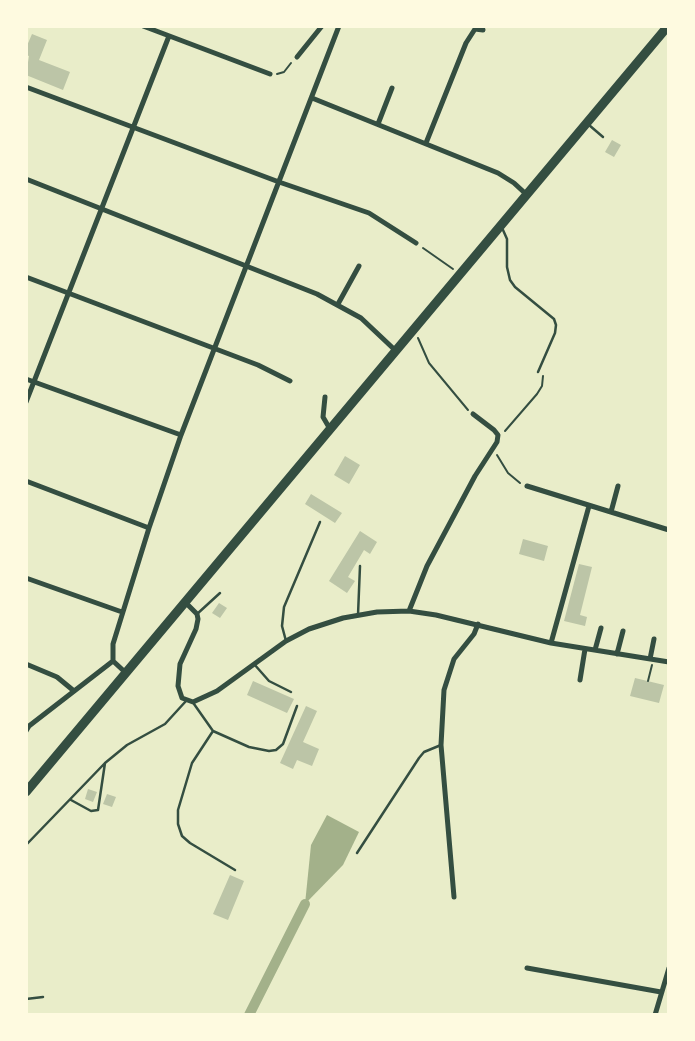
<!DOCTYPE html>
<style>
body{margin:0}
#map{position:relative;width:695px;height:1041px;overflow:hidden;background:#e9edc9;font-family:"PT Sans Narrow",sans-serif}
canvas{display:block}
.frame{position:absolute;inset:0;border:28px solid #fefae0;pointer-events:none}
</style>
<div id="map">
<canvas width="695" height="1041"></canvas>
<div class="frame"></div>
</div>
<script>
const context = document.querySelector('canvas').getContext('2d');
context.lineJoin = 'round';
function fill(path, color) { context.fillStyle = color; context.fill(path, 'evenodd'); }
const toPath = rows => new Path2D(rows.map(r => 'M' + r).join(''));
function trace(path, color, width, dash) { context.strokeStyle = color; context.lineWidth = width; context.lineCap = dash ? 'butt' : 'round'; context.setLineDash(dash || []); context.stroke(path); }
fill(toPath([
 [327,815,359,832,343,865,305,904,311,845]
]), '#a3b18a');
trace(toPath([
 [249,1015,305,904]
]), '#a3b18a', 10);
fill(toPath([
 [32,34,47,40,39,60,70,72,63,90,26,75,29,56,26,55,26,48],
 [612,140,621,145,614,157,605,152],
 [345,456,360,465,349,484,334,475],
 [311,494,342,513,335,523,305,504],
 [360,531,377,542,370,554,364,550,348,577,355,581,347,593,329,581],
 [523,539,548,546,544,561,519,554],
 [579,564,592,567,580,615,587,617,585,626,564,621],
 [219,603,227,608,220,618,212,613],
 [635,678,664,685,659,703,630,696],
 [253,681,294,699,287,713,247,695],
 [306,706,317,711,303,742,319,749,312,766,297,760,293,769,280,763],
 [88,789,97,792,93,802,85,799],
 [107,794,116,797,112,807,103,804],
 [230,875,244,881,228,920,213,914]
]), '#bcc5a7');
trace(toPath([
 [277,74,284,72,291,63],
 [423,248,453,269],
 [418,338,429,363,468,410],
 [505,431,537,394,542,386,543,376],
 [497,455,508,473,520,483],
 [648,681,652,665]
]), '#344e41', 2);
trace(toPath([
 [589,125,603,137],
 [503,230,507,239,507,267,510,280,515,287,554,319,556,325,555,333,538,372],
 [197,614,220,593],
 [358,615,360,566],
 [286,641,282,626,284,607,320,522],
 [254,664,269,681,291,692],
 [194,704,213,731,249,747,269,751,276,750,283,744,297,706],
 [213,731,192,763,178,810,178,824,182,836,190,843,235,870],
 [71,800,91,811,98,810,105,763],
 [26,845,105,763,127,745,165,724,186,701],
 [357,853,419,758,424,752,441,745],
 [26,999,43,997]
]), '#344e41', 2.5);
trace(toPath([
 [143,26,270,74],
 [297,57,322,26],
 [26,87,279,182,369,213,416,243],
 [312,98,498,173,514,183,527,195],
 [378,124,392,88],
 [426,143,466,43,475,29,483,30],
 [26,179,317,294,361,318,396,351],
 [26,277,258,365,290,381],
 [338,304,359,266],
 [26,379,181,435],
 [325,397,323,417,330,429],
 [26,402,169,36],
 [26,481,149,528],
 [527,486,669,530],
 [611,512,618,486],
 [26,578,122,612],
 [186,603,197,614,198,619,196,629,180,664,178,686,182,698,193,702,217,691,286,641,309,629,343,618,377,612,409,611,436,615,551,643,669,662],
 [409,611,427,566,475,476,497,442,498,435,494,430,473,414],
 [551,643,589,506],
 [595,650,601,628],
 [617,654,623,631],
 [650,659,654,639],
 [26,664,57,677,74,691],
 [126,673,113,661,113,644,149,528,181,435,339,26],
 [580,680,585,649],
 [26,731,29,726,113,661],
 [454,897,441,745,444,690,454,659,474,634,478,624],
 [527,968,661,992],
 [655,1015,669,968]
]), '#344e41', 5);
trace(toPath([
 [26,792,668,26]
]), '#344e41', 9);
</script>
